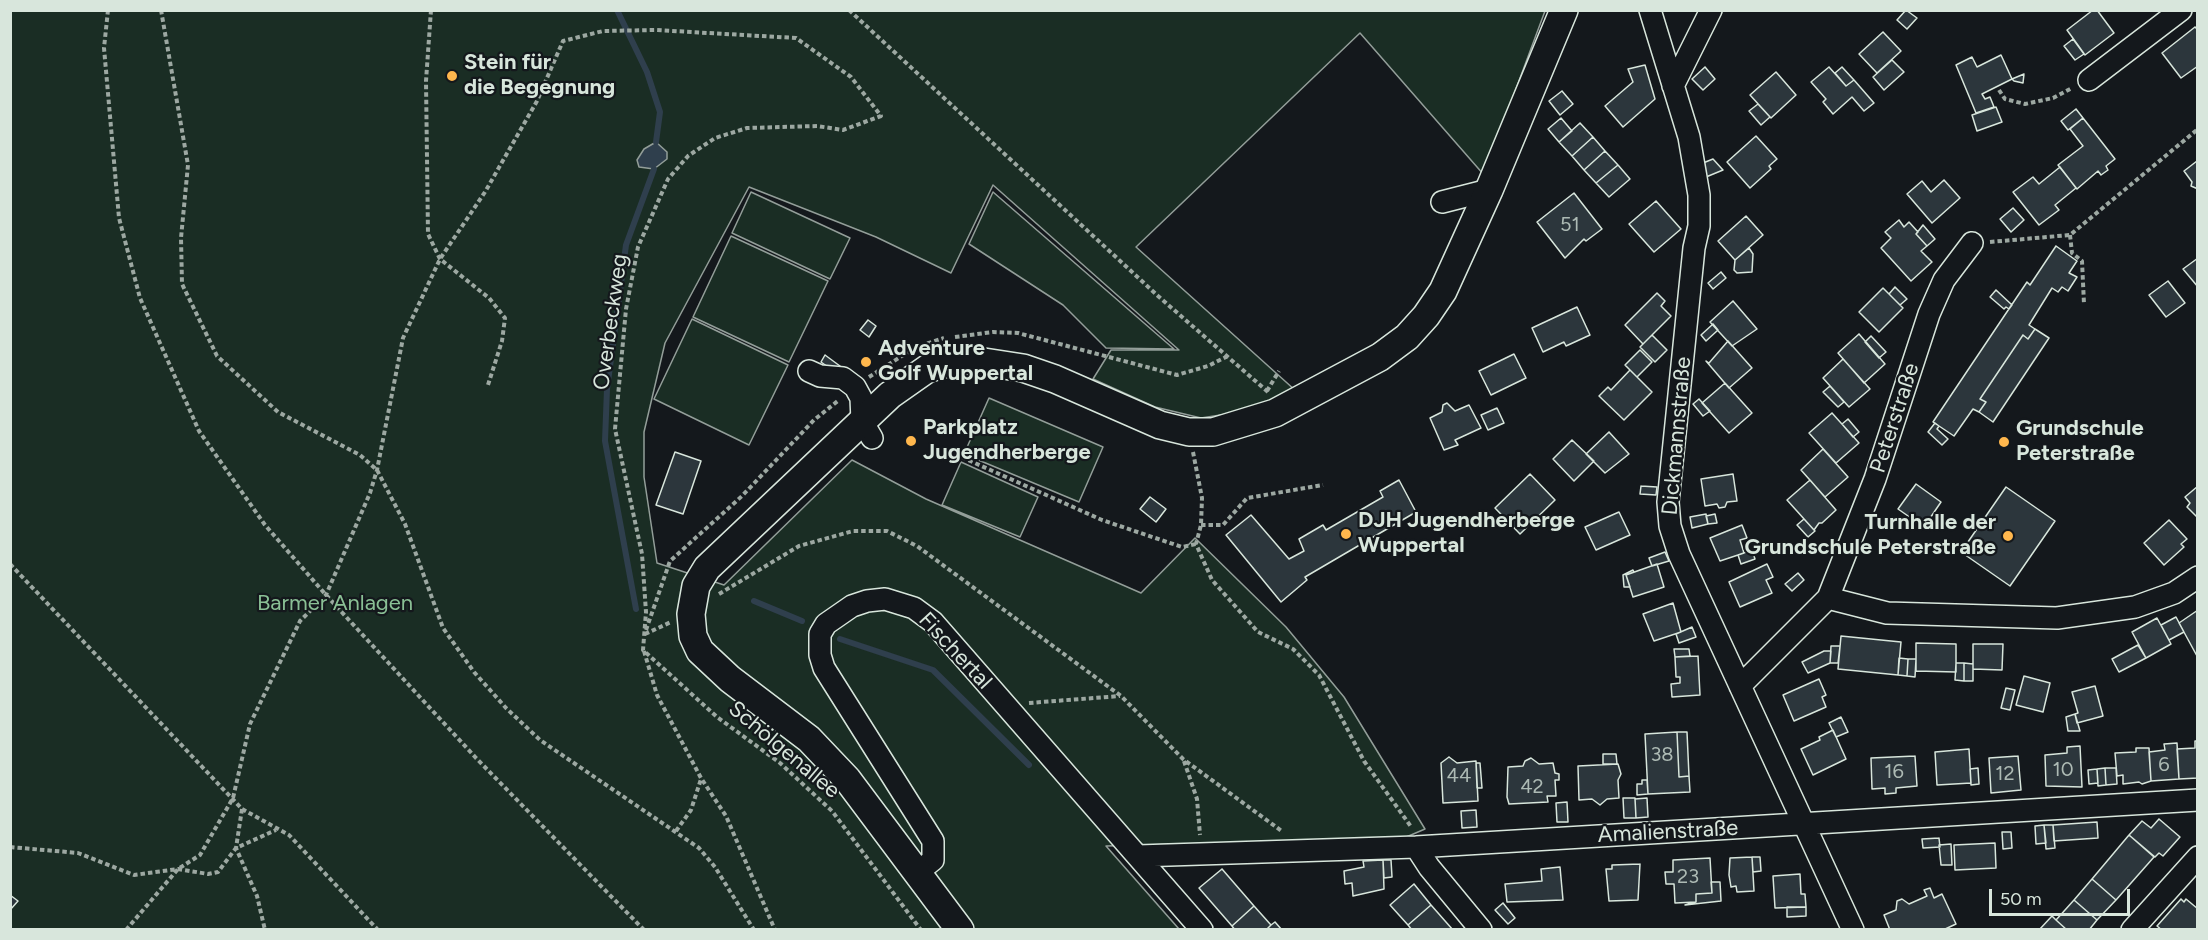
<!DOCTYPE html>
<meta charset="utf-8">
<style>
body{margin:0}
#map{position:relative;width:2208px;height:940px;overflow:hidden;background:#14181c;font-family:Figtree,sans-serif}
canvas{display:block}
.frame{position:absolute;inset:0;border:12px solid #d8e6dc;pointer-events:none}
.scale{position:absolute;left:1989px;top:889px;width:141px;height:27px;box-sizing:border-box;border:3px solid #d8e6dc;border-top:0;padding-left:8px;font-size:18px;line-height:21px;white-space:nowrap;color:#d8e6dc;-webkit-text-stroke:4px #14181c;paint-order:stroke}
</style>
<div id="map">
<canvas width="2208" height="940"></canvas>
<div class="frame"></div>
<div class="scale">50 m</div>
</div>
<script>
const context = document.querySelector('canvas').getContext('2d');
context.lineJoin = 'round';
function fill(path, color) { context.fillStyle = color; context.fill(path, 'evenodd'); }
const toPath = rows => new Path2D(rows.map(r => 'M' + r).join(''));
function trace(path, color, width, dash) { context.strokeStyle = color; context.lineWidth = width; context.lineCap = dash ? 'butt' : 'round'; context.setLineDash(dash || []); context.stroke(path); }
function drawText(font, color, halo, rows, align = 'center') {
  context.font = font + ' Figtree,sans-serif'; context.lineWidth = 4.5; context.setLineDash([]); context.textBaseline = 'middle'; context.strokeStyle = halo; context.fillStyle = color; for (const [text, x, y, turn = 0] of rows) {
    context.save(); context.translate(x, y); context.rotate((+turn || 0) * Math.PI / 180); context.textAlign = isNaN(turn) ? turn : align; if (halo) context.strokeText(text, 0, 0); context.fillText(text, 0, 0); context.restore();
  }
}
const green = toPath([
 [10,11,1545,11,1484,175,1360,33,1136,247,1296,391,1240,412,1201,418,1155,407,1093,379,1111,350,1179,350,993,185,951,273,876,237,749,187,665,343,644,432,644,477,657,563,724,585,852,460,926,499,1141,593,1195,538,1286,627,1344,697,1425,829,1404,838,1106,846,1179,929,11,929,10,11],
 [751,192,850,238,830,279,732,233,751,192],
 [993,192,1174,349,1106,348,1063,305,969,244,993,192],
 [731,236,828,281,789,362,693,317,731,236],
 [692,319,788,365,749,445,654,399,692,319],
 [989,398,1103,447,1079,502,964,454,989,398],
 [961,462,1038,497,1020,537,942,505,961,462]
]);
fill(green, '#1a2d24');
trace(green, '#939e99', 1.5);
const water = toPath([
 [656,142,667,152,667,159,654,169,639,167,637,160,644,149,656,142]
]);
fill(water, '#2f3f4d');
trace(water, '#939e99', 1.5);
trace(toPath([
 [617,10,647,72,660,112,656,142],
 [754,601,802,621],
 [636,609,605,441,607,389,626,245,654,169],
 [840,639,933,670,1029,765]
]), '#2f3f4d', 6);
const building = toPath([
 [1906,10,1917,18,1907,29,1897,20,1906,10],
 [2093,10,2097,10,2114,33,2085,55,2067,30,2093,10],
 [2195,27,2198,30,2198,66,2181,78,2162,53,2195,27],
 [1883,32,1901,51,1877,73,1859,54,1883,32],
 [2073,39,2084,54,2075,60,2064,46,2073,39],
 [2001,55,2012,79,1982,94,1985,99,1990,97,1994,107,1976,113,1956,65,1972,57,1977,67,2001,55],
 [1892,60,1904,72,1884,90,1873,77,1892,60],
 [1645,65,1655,99,1623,127,1605,106,1633,82,1628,69,1645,65],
 [1705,67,1715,79,1703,90,1692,79,1705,67],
 [1829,67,1846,86,1854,80,1874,103,1864,111,1852,97,1833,114,1823,102,1826,99,1811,82,1829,67],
 [1842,67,1854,80,1846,86,1835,73,1842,67],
 [1776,72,1796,95,1771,118,1750,95,1776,72],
 [2024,74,2023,83,2014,81,2012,79,2024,74],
 [1562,91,1573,104,1560,115,1549,101,1562,91],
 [1758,104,1770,117,1761,125,1749,111,1758,104],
 [1996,107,2002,122,1977,131,1972,115,1996,107],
 [2076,109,2083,118,2068,130,2061,121,2076,109],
 [1561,118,1572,131,1559,142,1548,129,1561,118],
 [2083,118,2115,159,2106,166,2108,170,2101,175,2098,171,2077,189,2058,165,2083,146,2070,129,2083,118],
 [1580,123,1593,137,1572,156,1559,142,1580,123],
 [1756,136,1777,159,1769,166,1771,169,1750,188,1727,162,1756,136],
 [1593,137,1605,151,1584,170,1572,156,1593,137],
 [1605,151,1618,165,1596,183,1584,170,1605,151],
 [1713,159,1723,170,1706,177,1703,163,1713,159],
 [2197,161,2198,162,2198,189,2191,186,2192,182,2184,171,2197,161],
 [1618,165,1630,179,1609,197,1596,183,1618,165],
 [2060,167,2076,188,2055,205,2059,210,2039,225,2013,192,2033,177,2039,184,2060,167],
 [1944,180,1960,198,1932,223,1907,194,1922,181,1931,192,1944,180],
 [1574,193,1602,229,1586,241,1584,239,1565,258,1537,222,1574,193],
 [1656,201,1681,229,1654,252,1629,224,1656,201],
 [2013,208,2024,220,2011,232,2000,219,2013,208],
 [1746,216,1763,235,1735,260,1718,241,1746,216],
 [1899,220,1904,227,1909,222,1918,232,1916,234,1927,246,1921,251,1932,262,1911,281,1881,248,1891,238,1885,232,1899,220],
 [1923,225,1935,239,1927,246,1916,234,1923,225],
 [2056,246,2077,261,2069,273,2077,277,2068,291,2062,287,2058,292,2052,288,2029,325,2035,329,2028,339,2023,335,1980,399,1986,402,1979,412,1973,409,1954,436,1933,422,2027,282,2030,285,2056,246],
 [1749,248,1753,254,1752,272,1737,273,1734,270,1735,260,1749,248],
 [2198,258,2198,287,2183,269,2198,258],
 [1721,272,1726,278,1713,289,1708,283,1721,272],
 [2168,281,2185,303,2166,317,2149,295,2168,281],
 [1895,287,1907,299,1900,305,1889,294,1895,287],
 [1883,288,1903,308,1879,332,1859,312,1883,288],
 [1996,290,2012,305,2009,309,2006,307,2004,309,1990,297,1996,290],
 [1657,293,1665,301,1661,306,1671,316,1643,344,1625,325,1657,293],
 [1733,301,1757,329,1732,346,1710,322,1733,301],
 [1577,307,1590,335,1566,346,1564,342,1543,352,1532,328,1577,307],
 [868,320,876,326,869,337,860,330,868,320],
 [1713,324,1718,330,1706,341,1701,335,1713,324],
 [2035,329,2049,338,1993,422,1979,412,1986,402,1980,399,2023,335,2028,339,2035,329],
 [1859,334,1885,364,1864,383,1838,353,1859,334],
 [1652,335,1667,350,1655,362,1640,347,1652,335],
 [1871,336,1886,352,1879,358,1865,342,1871,336],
 [1728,341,1752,368,1729,388,1706,361,1709,363,1728,341],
 [1640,350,1652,362,1637,377,1625,365,1640,350],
 [1514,354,1526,378,1491,395,1479,371,1514,354],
 [825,355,844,369,839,375,821,362,825,355],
 [1843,359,1870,389,1849,407,1823,378,1843,359],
 [1630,370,1652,392,1624,420,1599,396,1608,387,1611,390,1630,370],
 [1725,383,1752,413,1729,433,1702,403,1725,383],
 [1830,386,1844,402,1838,407,1823,392,1830,386],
 [1699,399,1710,411,1703,416,1693,404,1699,399],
 [1447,403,1455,411,1469,405,1481,428,1455,440,1458,445,1444,450,1430,418,1442,412,1443,405,1447,403],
 [1497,408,1504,423,1488,430,1481,415,1497,408],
 [1832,413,1859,443,1836,463,1809,433,1832,413],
 [1848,419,1859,432,1853,437,1842,424,1848,419],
 [1935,423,1939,426,1937,429,1948,439,1942,445,1928,432,1935,423],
 [1609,432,1629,454,1605,473,1586,454,1609,432],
 [1572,440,1594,461,1574,481,1553,459,1572,440],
 [1823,449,1848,477,1825,497,1801,470,1823,449],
 [675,452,701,461,683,514,656,505,675,452],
 [1530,474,1555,500,1520,534,1495,508,1530,474],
 [1733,474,1737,501,1727,502,1725,507,1719,508,1717,504,1705,506,1701,479,1733,474],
 [1399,480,1416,512,1305,577,1307,580,1281,602,1226,535,1251,515,1289,559,1304,551,1299,539,1323,525,1326,530,1383,497,1380,491,1399,480],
 [1810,480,1836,510,1822,523,1819,523,1814,530,1787,500,1810,480],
 [1916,484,1941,502,1924,527,1898,509,1916,484],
 [1641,486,1657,487,1656,495,1640,494,1641,486],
 [2198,486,2198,518,2187,507,2190,503,2185,497,2198,486],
 [2006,487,2055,521,2010,586,1961,552,2006,487],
 [1150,497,1166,509,1156,522,1140,509,1150,497],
 [1619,512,1630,535,1596,550,1585,527,1619,512],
 [1706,514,1708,524,1692,528,1690,517,1706,514],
 [1715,514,1717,523,1708,524,1706,516,1715,514],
 [1804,519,1815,531,1808,537,1797,525,1804,519],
 [2169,520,2187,539,2181,544,2184,547,2164,565,2144,543,2169,520],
 [1742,525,1747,538,1740,540,1744,553,1720,561,1710,538,1742,525],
 [1752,550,1755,559,1741,564,1738,555,1752,550],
 [1665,552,1669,561,1652,566,1649,558,1665,552],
 [1657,564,1664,587,1633,597,1626,575,1657,564],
 [1767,564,1773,577,1766,580,1772,593,1740,607,1729,582,1767,564],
 [1633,570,1634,572,1626,575,1630,587,1624,587,1623,575,1633,570],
 [1798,573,1804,580,1792,591,1785,584,1798,573],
 [1673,603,1681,632,1654,641,1643,614,1673,603],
 [2198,610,2198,656,2197,656,2179,623,2198,610],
 [2176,617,2184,632,2169,640,2161,625,2176,617],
 [2157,618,2171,644,2146,658,2132,632,2157,618],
 [1692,627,1696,637,1679,643,1676,634,1692,627],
 [1841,636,1901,642,1898,675,1838,669,1841,636],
 [1916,643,1956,644,1956,672,1916,671,1916,643],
 [1973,644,2003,644,2002,670,1973,669,1973,644],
 [2138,645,2146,658,2119,672,2112,659,2138,645],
 [1831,646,1840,646,1838,663,1830,663,1831,646],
 [1674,649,1689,649,1690,656,1675,657,1674,649],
 [1824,651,1831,651,1830,663,1808,673,1802,662,1824,651],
 [1698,656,1700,695,1672,697,1671,684,1680,683,1680,677,1676,677,1675,657,1698,656],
 [1899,658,1908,659,1907,676,1898,675,1899,658],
 [1908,659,1916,659,1915,677,1907,676,1908,659],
 [1956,663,1964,663,1964,681,1955,680,1956,663],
 [1964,663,1973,664,1973,681,1964,681,1964,663],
 [2024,676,2050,683,2043,712,2016,705,2024,676],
 [1819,679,1826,695,1822,697,1826,707,1794,721,1783,695,1819,679],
 [2095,686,2103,716,2077,723,2075,714,2078,713,2072,692,2095,686],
 [2006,688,2015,690,2010,710,2001,708,2006,688],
 [2075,714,2080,731,2068,731,2066,717,2075,714],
 [1841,717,1848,732,1836,737,1829,723,1841,717],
 [1833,730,1846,759,1813,775,1801,749,1820,740,1819,737,1833,730],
 [1677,732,1679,777,1689,776,1690,792,1648,794,1645,734,1677,732],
 [1677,732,1687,732,1689,776,1679,777,1677,732],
 [2195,741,2198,741,2198,778,2179,779,2177,749,2195,748,2195,741],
 [2177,743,2179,779,2151,781,2149,752,2165,750,2164,744,2177,743],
 [2080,746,2082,787,2046,786,2045,755,2067,753,2067,747,2080,746],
 [2136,748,2149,748,2151,781,2142,784,2139,782,2123,784,2123,775,2117,776,2115,753,2136,752,2136,748],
 [1969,749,1971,783,1937,785,1935,752,1969,749],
 [1603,754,1616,754,1617,764,1603,764,1603,754],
 [1915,756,1917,786,1896,788,1896,793,1885,794,1885,788,1872,789,1871,758,1915,756],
 [2018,756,2021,790,1991,793,1989,758,2018,756],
 [1449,757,1457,763,1476,761,1478,801,1443,803,1441,763,1449,757],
 [1531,758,1539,764,1553,763,1555,773,1559,774,1559,780,1555,780,1556,796,1547,796,1548,802,1509,804,1507,797,1508,767,1523,766,1525,761,1531,758],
 [1476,763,1480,763,1482,788,1477,788,1476,763],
 [1618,764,1621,774,1618,780,1619,798,1607,799,1600,805,1592,799,1579,800,1578,766,1618,764],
 [1978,768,1979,784,1971,785,1970,769,1978,768],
 [2105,768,2106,785,2098,786,2097,769,2105,768],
 [2105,768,2116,768,2117,784,2106,785,2105,768],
 [2097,769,2098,783,2089,784,2088,770,2097,769],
 [1642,780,1647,780,1648,794,1637,795,1637,784,1642,784,1642,780],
 [1623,798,1635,798,1636,818,1624,818,1623,798],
 [1647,798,1648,817,1636,818,1635,799,1647,798],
 [1567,802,1568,822,1557,822,1556,803,1567,802],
 [1476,810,1477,827,1462,828,1461,811,1476,810],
 [2159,819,2180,837,2163,856,2159,853,2155,857,2129,835,2142,821,2151,828,2159,819],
 [2097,822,2098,838,2054,841,2053,825,2097,822],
 [2044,825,2046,843,2036,844,2035,826,2044,825],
 [2044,825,2053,825,2055,848,2046,849,2044,825],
 [2002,832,2011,832,2012,848,2003,849,2002,832],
 [2129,835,2154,857,2116,900,2092,879,2129,835],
 [1939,838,1940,847,1923,848,1922,839,1939,838],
 [1995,843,1996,868,1955,870,1954,845,1995,843],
 [1951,844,1952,865,1941,865,1939,845,1951,844],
 [1752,857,1760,857,1761,871,1753,872,1752,857],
 [1752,857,1754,891,1737,892,1736,886,1731,887,1729,875,1730,858,1752,857],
 [1710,858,1712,893,1696,894,1696,902,1675,903,1674,884,1666,884,1665,872,1673,872,1673,860,1710,858],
 [1383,860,1391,860,1392,877,1384,878,1383,860],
 [1383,860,1384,889,1353,896,1352,883,1345,884,1344,871,1364,867,1363,861,1383,860],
 [1640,864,1638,900,1609,901,1606,869,1612,869,1612,865,1640,864],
 [1560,867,1563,900,1507,902,1505,884,1542,881,1541,869,1560,867],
 [1222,869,1254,906,1232,926,1199,888,1222,869],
 [1800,874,1801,894,1805,894,1806,907,1775,908,1773,876,1800,874],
 [2092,879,2116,900,2097,920,2074,900,2092,879],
 [1711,882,1720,882,1721,901,1685,905,1696,902,1696,894,1712,893,1711,882],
 [1414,884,1431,905,1408,925,1390,905,1414,884],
 [1930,888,1934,898,1942,894,1956,924,1943,930,1890,930,1884,915,1896,910,1897,901,1902,899,1909,904,1927,896,1924,890,1930,888],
 [10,895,18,901,10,910,10,895],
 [2181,899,2184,902,2186,899,2198,909,2198,930,2162,930,2157,926,2181,899],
 [2074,900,2097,920,2089,930,2067,930,2056,920,2074,900],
 [1503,903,1515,918,1508,924,1495,910,1503,903],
 [1431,905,1453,930,1412,930,1408,925,1431,905],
 [1254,906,1271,925,1266,930,1235,930,1232,926,1254,906],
 [1787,907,1806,907,1806,916,1787,917,1787,907],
 [2052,916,2056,920,2067,930,2039,930,2052,916],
 [1275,922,1282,930,1266,930,1271,925,1275,922]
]);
fill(building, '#2c363c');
trace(building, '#d8e6dc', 1.5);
const minor = toPath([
 [1650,10,1689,137,1699,195,1699,226,1694,248,1668,502,1670,526,1679,554,1853,930],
 [2089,80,2181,10],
 [1673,86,1711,10],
 [1442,202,1489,190],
 [809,371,820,376,843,378,855,387,861,398,862,421,872,438],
 [1828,598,1875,479,1929,314,1944,280,1972,243],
 [1740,686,1828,598,1887,613,2057,618,2135,607,2174,593,2198,577],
 [1416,847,1429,867,1481,930],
 [1138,856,1416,847,2198,800],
 [918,872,933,860,933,841,824,668,820,655,820,634,826,624,852,606,867,601,885,599,914,608,933,622,1202,930],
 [2132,930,2198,857]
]);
const major = toPath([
 [960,930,847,779,809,739,730,679,700,651,693,636,691,614,696,586,707,568,890,395,927,369,950,362,971,360,1023,368,1055,379,1160,425,1189,432,1213,432,1275,413,1380,357,1407,337,1426,316,1443,291,1489,190,1564,10]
]);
trace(minor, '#d8e6dc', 24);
trace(major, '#d8e6dc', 30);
trace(toPath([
 [108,10,104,48,119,218,140,298,199,431,265,525,326,595,476,758,644,930],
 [161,10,188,165,181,238,182,284,217,356,278,412,360,455,377,470,405,524,443,628,474,672,506,708,540,740,699,848,715,867,754,930],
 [431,10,426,81,428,234,440,259,489,298,505,318,502,341,488,385],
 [849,10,1158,296,1268,392],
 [1999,90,2005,99,2025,104,2053,98,2072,88],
 [2070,235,2072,253,2082,261,2084,304],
 [1990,242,2070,235,2198,129],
 [955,337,993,332,1018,333,1177,375,1208,366,1226,357],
 [869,377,916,347,944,338],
 [1267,391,1279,371],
 [948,451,1102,520,1182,547,1196,544],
 [1193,452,1202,498,1201,525,1196,544,1212,580,1258,632,1293,649,1319,675,1364,761,1412,828],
 [1201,525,1223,525,1247,498,1323,485],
 [10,564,242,809,289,835,378,930],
 [719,594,799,546,853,531,887,531,917,546,1121,696,1183,759,1283,832],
 [646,630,670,561,742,496,814,420,839,400],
 [645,634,671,622],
 [644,651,657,695,701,778,726,816,775,930],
 [1029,703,1120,696],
 [1184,761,1197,799,1200,835],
 [242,809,236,848,257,896,265,930],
 [676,831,691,810,701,779],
 [10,847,78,853,134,875,178,869,208,874,218,872,236,848,276,830],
 [126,930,178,869,200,855,233,798,250,724,300,621,326,595,370,493,377,470,403,338,440,259,485,192,537,101,563,41,603,31,656,30,796,38,851,77,881,116,843,130,817,126,747,128,715,138,688,156,668,179,638,247,626,309,615,429,642,554,646,612,643,650,717,717,780,763,832,811,921,930]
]), '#9da8a2', 4, [4.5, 3]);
trace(minor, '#14181c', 21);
trace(major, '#14181c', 27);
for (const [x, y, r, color] of [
 [452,76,6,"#ffb74d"],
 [866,362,6,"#ffb74d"],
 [911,441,6,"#ffb74d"],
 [2004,442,6,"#ffb74d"],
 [1346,534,6,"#ffb74d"],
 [2008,536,6,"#ffb74d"]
]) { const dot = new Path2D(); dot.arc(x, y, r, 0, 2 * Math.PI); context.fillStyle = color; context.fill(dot); trace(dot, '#14181c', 2); }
drawText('20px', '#adbab4', null, [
 ["51",1570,225],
 ["38",1662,755],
 ["6",2164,765],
 ["10",2063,770],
 ["16",1894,772],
 ["12",2005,774],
 ["44",1459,776],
 ["42",1532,787],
 ["23",1688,877]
]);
drawText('bold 22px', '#d8e6dc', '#14181c', [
 ["Stein für",464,63],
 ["die Begegnung",464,88],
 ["Adventure",878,349],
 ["Golf Wuppertal",878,374],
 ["Parkplatz",923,428],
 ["Jugendherberge",923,453],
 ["Grundschule",2016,429],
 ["Peterstraße",2016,454],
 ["DJH Jugendherberge",1358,521],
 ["Wuppertal",1358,546],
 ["Turnhalle der",1996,523,"right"],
 ["Grundschule Peterstraße",1996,548,"right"]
], 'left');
drawText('22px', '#d8e6dc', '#14181c', [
 ["Overbeckweg",611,322,-82],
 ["Peterstraße",1895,418,-72],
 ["Dickmannstraße",1677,436,-85],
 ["Fischertal",955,651,47],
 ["Schölgenallee",784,750,40],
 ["Amalienstraße",1668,832,-3]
]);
drawText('22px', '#8ac095', '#14181c', [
 ["Barmer Anlagen",335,604]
]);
</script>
